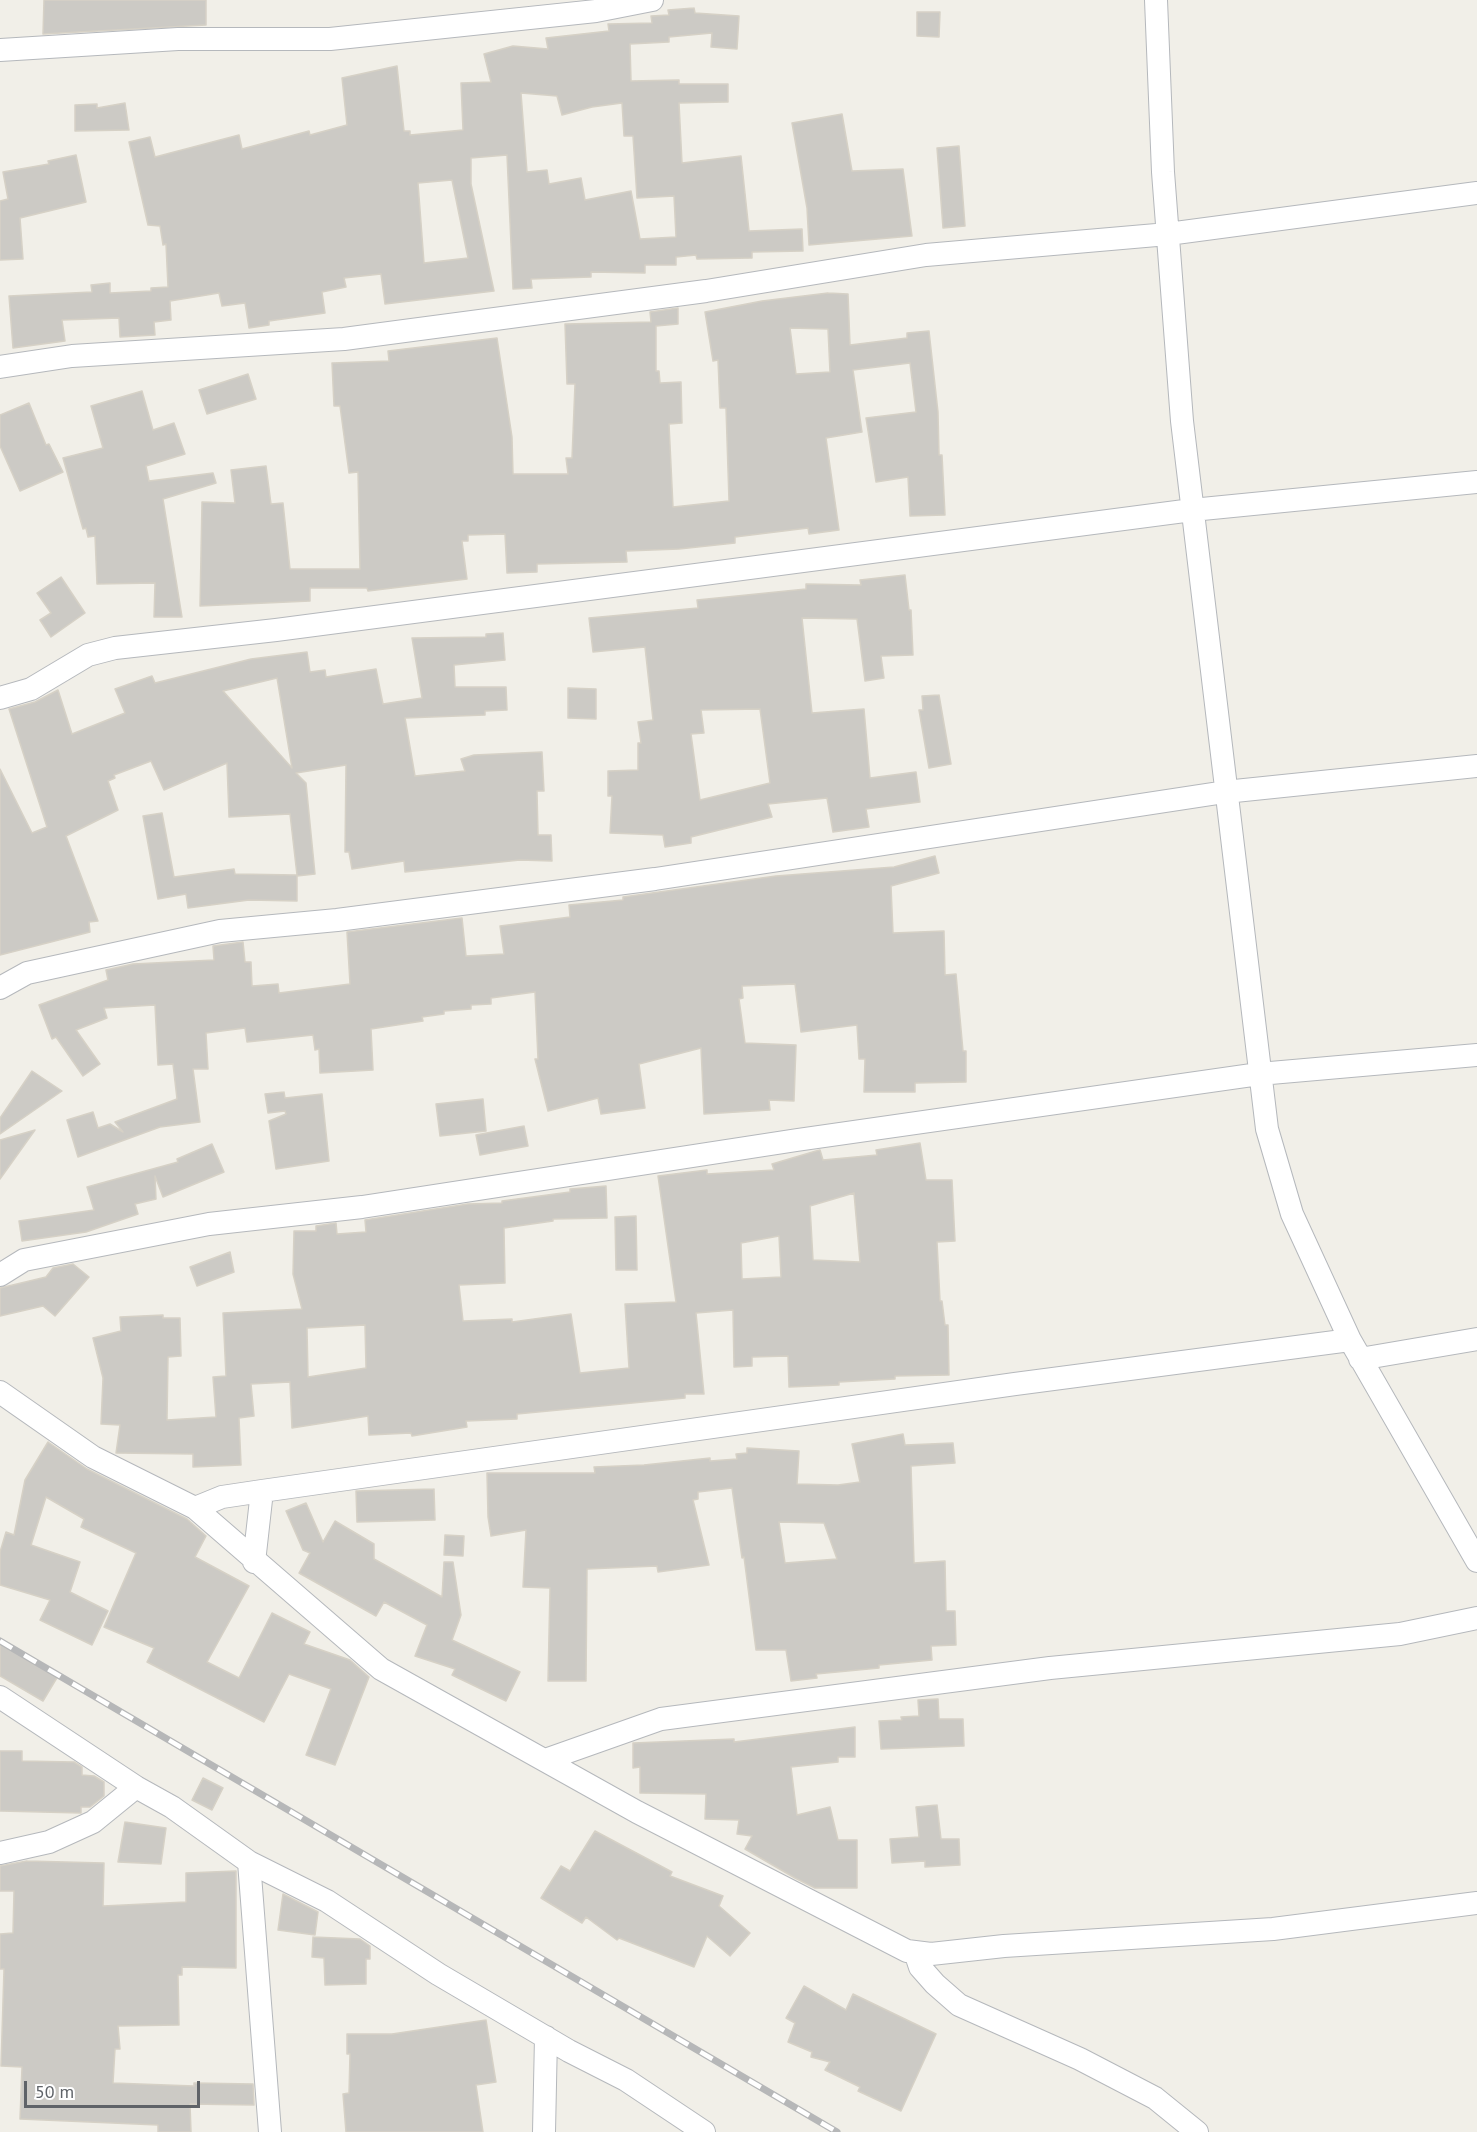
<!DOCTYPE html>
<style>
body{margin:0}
#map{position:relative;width:1477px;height:2132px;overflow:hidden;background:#f1efe8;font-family:"PT Sans",sans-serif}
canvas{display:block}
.scale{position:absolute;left:24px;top:2081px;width:176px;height:27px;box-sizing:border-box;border:3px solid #5f6368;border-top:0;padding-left:8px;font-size:18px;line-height:21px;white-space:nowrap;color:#5f6368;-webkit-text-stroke:4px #fff;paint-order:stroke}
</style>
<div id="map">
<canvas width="1477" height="2132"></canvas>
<div class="scale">50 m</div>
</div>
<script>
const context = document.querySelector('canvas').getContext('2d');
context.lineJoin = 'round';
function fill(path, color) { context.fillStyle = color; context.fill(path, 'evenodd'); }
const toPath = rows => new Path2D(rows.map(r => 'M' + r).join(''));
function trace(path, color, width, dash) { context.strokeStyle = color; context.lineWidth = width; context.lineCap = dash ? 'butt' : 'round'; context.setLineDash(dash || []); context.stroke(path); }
const building = toPath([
 [44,0,206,0,206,25,43,34,44,0],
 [694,8,695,13,739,16,737,49,711,47,712,33,669,37,669,42,630,44,631,81,679,80,679,84,728,84,728,102,679,103,682,163,741,156,749,231,802,229,803,251,752,252,752,258,697,259,696,255,676,257,676,265,645,265,645,273,591,272,591,277,531,279,532,288,513,289,507,155,471,158,471,184,494,291,385,304,381,274,344,278,346,287,322,292,325,313,269,321,269,325,249,328,245,303,222,306,219,293,170,301,171,320,154,322,155,335,120,337,119,318,62,320,65,341,13,348,9,296,92,292,91,285,110,283,110,293,151,291,151,288,168,287,166,244,163,245,160,226,148,225,129,142,150,137,155,157,239,135,242,149,309,131,310,135,347,125,342,78,397,66,404,131,410,131,410,135,463,130,461,83,491,82,484,54,513,46,548,49,546,38,609,31,608,24,652,23,651,16,669,15,668,10,694,8],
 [521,93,557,96,562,115,592,107,622,103,624,136,633,136,637,198,674,196,676,237,640,239,631,191,585,200,581,178,549,184,547,170,527,172,521,93],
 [452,180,468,258,424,263,418,183,452,180],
 [917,12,940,12,939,37,917,36,917,12],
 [125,103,129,130,75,131,75,105,97,104,97,108,125,103],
 [842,114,852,171,903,169,912,236,809,245,807,208,792,123,842,114],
 [959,146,965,226,943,228,937,148,959,146],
 [76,155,86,202,20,218,23,259,0,260,0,201,8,199,3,172,49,164,48,161,76,155],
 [828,293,848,294,850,345,907,338,907,333,929,331,938,412,939,455,942,455,945,515,910,516,908,477,876,482,866,418,916,412,910,363,853,370,862,432,826,438,839,530,809,534,808,528,735,537,735,543,679,549,626,551,627,562,537,564,537,572,507,573,505,534,468,535,468,541,462,541,467,579,368,591,367,588,310,588,310,601,200,606,202,502,235,503,231,470,266,466,271,504,283,503,290,569,360,569,358,472,349,473,340,406,334,406,332,363,389,361,388,351,497,338,512,437,513,474,568,474,566,458,572,458,575,384,567,384,565,324,651,322,650,312,678,308,678,324,656,326,656,371,659,371,660,383,681,382,682,423,669,424,673,507,729,501,726,408,720,408,718,360,713,361,705,312,762,301,828,293],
 [790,328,828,329,830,372,796,374,790,328],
 [248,374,256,399,207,414,199,390,248,374],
 [142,391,153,430,174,423,185,454,146,466,149,481,213,473,216,483,163,499,182,617,154,617,155,583,97,584,95,536,88,537,86,528,83,529,63,458,103,448,91,406,142,391],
 [29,403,46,445,49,444,63,472,20,491,0,446,0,415,29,403],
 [905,575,909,610,911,610,913,655,881,656,884,678,865,681,857,619,802,618,812,713,864,709,870,778,916,772,920,802,866,809,869,827,833,832,827,798,768,804,772,817,691,837,691,843,665,847,663,835,610,833,612,796,608,796,608,771,638,770,638,743,641,743,638,722,653,720,645,647,593,652,589,618,698,608,697,600,806,589,806,584,861,585,860,580,905,575],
 [760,709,770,783,700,800,691,734,704,733,701,710,760,709],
 [61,577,85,613,51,637,40,620,51,613,37,593,61,577],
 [503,633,505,660,454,665,455,687,506,687,507,710,485,711,485,715,405,718,415,776,465,771,461,759,474,755,542,752,544,791,537,791,538,835,551,835,552,861,520,860,405,872,404,861,352,869,349,852,345,852,346,765,296,773,306,783,315,874,297,876,297,901,249,900,188,908,186,894,158,899,143,816,162,813,174,877,234,869,235,874,297,875,290,814,229,817,227,763,164,790,151,761,114,775,115,778,108,781,118,810,66,836,98,921,89,922,90,932,0,955,0,769,32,833,47,827,9,709,35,702,58,690,72,734,125,713,115,689,152,676,155,683,251,659,307,652,310,672,325,670,326,677,376,669,383,704,422,698,412,638,486,637,486,634,503,633],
 [277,678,292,768,223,691,277,678],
 [568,688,596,689,596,719,568,718,568,688],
 [939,695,951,764,929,768,919,710,923,710,922,696,939,695],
 [935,856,939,873,891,886,893,933,944,931,945,975,956,974,963,1051,966,1051,966,1082,915,1083,915,1092,864,1092,865,1059,859,1059,857,1025,801,1032,795,984,742,986,743,998,739,999,745,1043,796,1045,794,1101,769,1100,770,1110,704,1114,701,1048,639,1064,645,1108,601,1114,598,1098,548,1111,535,1059,538,1059,535,992,491,998,491,1004,471,1005,471,1009,444,1011,444,1014,422,1017,423,1021,371,1029,373,1070,320,1073,319,1049,315,1050,313,1035,247,1042,245,1028,206,1033,208,1069,193,1069,200,1122,160,1127,78,1157,67,1120,93,1112,98,1128,110,1124,123,1132,115,1122,177,1099,173,1064,158,1065,155,1005,104,1008,107,1018,76,1030,100,1064,83,1076,56,1037,52,1039,39,1005,108,980,106,970,133,964,214,960,213,946,243,942,245,962,251,962,252,986,278,984,279,993,350,984,347,932,462,918,466,956,504,954,500,926,570,917,569,905,623,900,623,897,776,876,894,867,935,856],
 [32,1071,62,1091,0,1134,0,1118,32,1071],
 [284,1092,285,1098,322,1094,329,1161,276,1169,269,1121,286,1114,285,1111,268,1113,265,1094,284,1092],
 [483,1099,486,1131,440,1136,436,1104,483,1099],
 [524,1126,528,1146,480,1155,476,1135,524,1126],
 [35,1130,0,1179,0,1140,35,1130],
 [920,1143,926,1180,952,1180,955,1241,937,1242,940,1301,942,1301,945,1325,948,1325,949,1375,895,1376,895,1379,839,1382,839,1385,789,1387,788,1356,752,1357,752,1366,734,1367,733,1310,696,1313,704,1394,685,1394,685,1398,517,1414,517,1419,466,1421,467,1427,412,1436,411,1433,369,1435,368,1416,292,1428,290,1382,251,1384,254,1416,239,1418,241,1465,193,1467,193,1454,116,1453,120,1425,101,1424,103,1378,93,1338,121,1331,120,1317,163,1315,163,1318,180,1318,181,1356,168,1357,167,1420,216,1417,213,1377,226,1376,223,1313,302,1309,293,1274,294,1231,316,1231,316,1226,336,1223,337,1234,366,1232,365,1220,468,1204,502,1203,502,1201,570,1192,570,1189,606,1186,607,1218,553,1219,553,1221,504,1228,505,1283,459,1285,463,1321,512,1319,512,1322,571,1314,580,1373,629,1368,625,1304,676,1302,658,1176,707,1170,707,1174,774,1170,772,1164,816,1151,820,1150,823,1160,877,1155,876,1150,920,1143],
 [854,1193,860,1262,813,1260,810,1206,854,1193],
 [779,1236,781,1277,742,1279,741,1243,779,1236],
 [365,1325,366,1368,308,1377,307,1328,365,1325],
 [212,1144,224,1172,163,1197,155,1176,156,1199,135,1204,138,1214,86,1232,22,1241,19,1221,94,1210,87,1187,178,1162,177,1159,212,1144],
 [636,1216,637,1270,616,1270,615,1217,636,1216],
 [230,1252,234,1272,197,1286,190,1267,230,1252],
 [73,1264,89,1277,55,1316,43,1306,0,1316,0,1288,46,1277,53,1268,73,1264],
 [903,1434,905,1445,953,1443,955,1463,911,1466,914,1563,945,1561,946,1611,955,1611,956,1645,931,1646,932,1660,879,1665,879,1668,816,1674,817,1678,791,1681,786,1650,756,1650,744,1557,742,1558,732,1488,698,1492,698,1499,693,1500,709,1565,658,1572,657,1566,587,1569,586,1681,548,1681,550,1588,523,1587,526,1530,491,1536,488,1517,487,1473,595,1473,594,1467,644,1465,710,1458,710,1461,737,1459,736,1454,747,1453,747,1448,799,1451,797,1484,838,1485,860,1482,852,1444,903,1434],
 [779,1522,824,1523,837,1559,785,1563,779,1522],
 [48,1442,87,1469,187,1519,206,1536,195,1557,249,1586,207,1662,239,1678,272,1613,310,1632,304,1644,350,1660,369,1677,335,1765,306,1755,331,1689,289,1674,264,1722,147,1662,154,1648,104,1627,136,1553,81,1527,84,1519,46,1497,31,1545,80,1562,70,1592,108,1611,92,1645,40,1620,50,1600,0,1585,0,1552,6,1532,14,1535,25,1480,48,1442],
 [434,1489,435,1520,357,1522,356,1491,434,1489],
 [306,1503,323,1542,335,1521,374,1544,374,1559,442,1597,444,1562,453,1562,461,1615,452,1640,520,1672,506,1701,452,1675,455,1669,415,1656,427,1625,384,1602,376,1616,299,1573,310,1553,303,1550,286,1511,306,1503],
 [445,1535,464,1536,463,1556,444,1555,445,1535],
 [0,1642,58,1676,43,1701,0,1676,0,1642],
 [938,1699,939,1719,963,1719,964,1746,881,1749,879,1721,902,1720,901,1717,919,1716,918,1700,938,1699],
 [855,1727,855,1757,838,1757,838,1762,791,1767,797,1815,830,1807,838,1840,857,1840,857,1888,815,1888,795,1878,745,1849,752,1836,737,1834,739,1820,705,1819,706,1794,640,1793,640,1767,633,1768,633,1743,734,1739,734,1742,855,1727],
 [0,1751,22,1751,22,1761,74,1762,82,1767,82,1775,94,1776,104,1782,104,1796,90,1807,81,1807,81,1813,0,1811,0,1751],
 [203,1778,223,1788,212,1810,192,1800,203,1778],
 [937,1805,941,1839,959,1839,960,1865,925,1867,925,1861,892,1863,890,1839,919,1837,916,1807,937,1805],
 [125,1822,166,1828,161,1864,118,1862,125,1822],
 [595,1831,672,1872,670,1876,723,1896,719,1906,750,1933,730,1956,707,1936,694,1967,619,1938,617,1940,586,1917,582,1923,541,1898,561,1866,570,1871,595,1831],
 [27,1861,104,1863,103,1906,186,1902,186,1873,236,1871,236,1968,182,1967,182,1975,178,1975,179,2025,118,2026,120,2049,115,2049,113,2083,194,2086,194,2083,253,2084,254,2105,190,2104,191,2132,158,2132,158,2125,20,2119,22,2067,1,2066,4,1969,0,1969,0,1934,13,1933,14,1891,0,1891,0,1866,27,1861],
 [283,1894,318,1912,315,1935,278,1930,283,1894],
 [313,1937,360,1939,370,1946,370,1959,366,1959,366,1984,325,1985,324,1958,312,1957,313,1937],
 [804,1986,846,2010,853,1994,936,2034,901,2111,858,2091,860,2087,825,2070,830,2062,811,2057,812,2052,788,2042,795,2023,786,2018,804,1986],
 [486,2020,496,2082,476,2085,483,2132,346,2132,343,2094,349,2093,350,2054,347,2054,347,2034,392,2034,486,2020]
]);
fill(building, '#cccac5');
trace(building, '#d6d1c6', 1.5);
const minor = toPath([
 [1156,0,1163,172,1182,421,1267,1129,1292,1214,1350,1340,1477,1561],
 [0,50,178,39,330,39,596,11,652,0],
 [0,367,72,356,344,339,706,291,926,255,1168,234,1477,193],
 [0,698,31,689,88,655,115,648,276,630,1192,510,1477,482],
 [0,988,27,973,220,931,337,920,655,879,1225,792,1477,766],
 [0,1275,24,1260,209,1224,362,1207,797,1140,1259,1074,1477,1055],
 [1360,1359,1477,1339],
 [0,1392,93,1457,195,1508,381,1669,637,1812,907,1951,931,1954,1004,1946,1273,1929,1477,1903],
 [195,1508,222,1497,262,1491,1015,1384,1350,1340],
 [254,1562,262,1491],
 [0,1697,136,1787,172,1807,249,1862,327,1901,438,1974,569,2051,626,2080,704,2132],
 [545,1760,661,1719,1050,1668,1400,1634,1477,1618],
 [0,1853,49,1842,93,1822,136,1787],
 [249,1862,270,2132],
 [915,1952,920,1967,935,1984,959,2005,1080,2059,1155,2098,1197,2132],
 [544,2132,546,2037]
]);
trace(minor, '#b5b8bc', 24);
trace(minor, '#fff', 22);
const rail = toPath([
 [0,1641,837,2132]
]);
trace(rail, '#b6b7b8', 7);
trace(rail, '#fff', 4.5, [14]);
</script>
